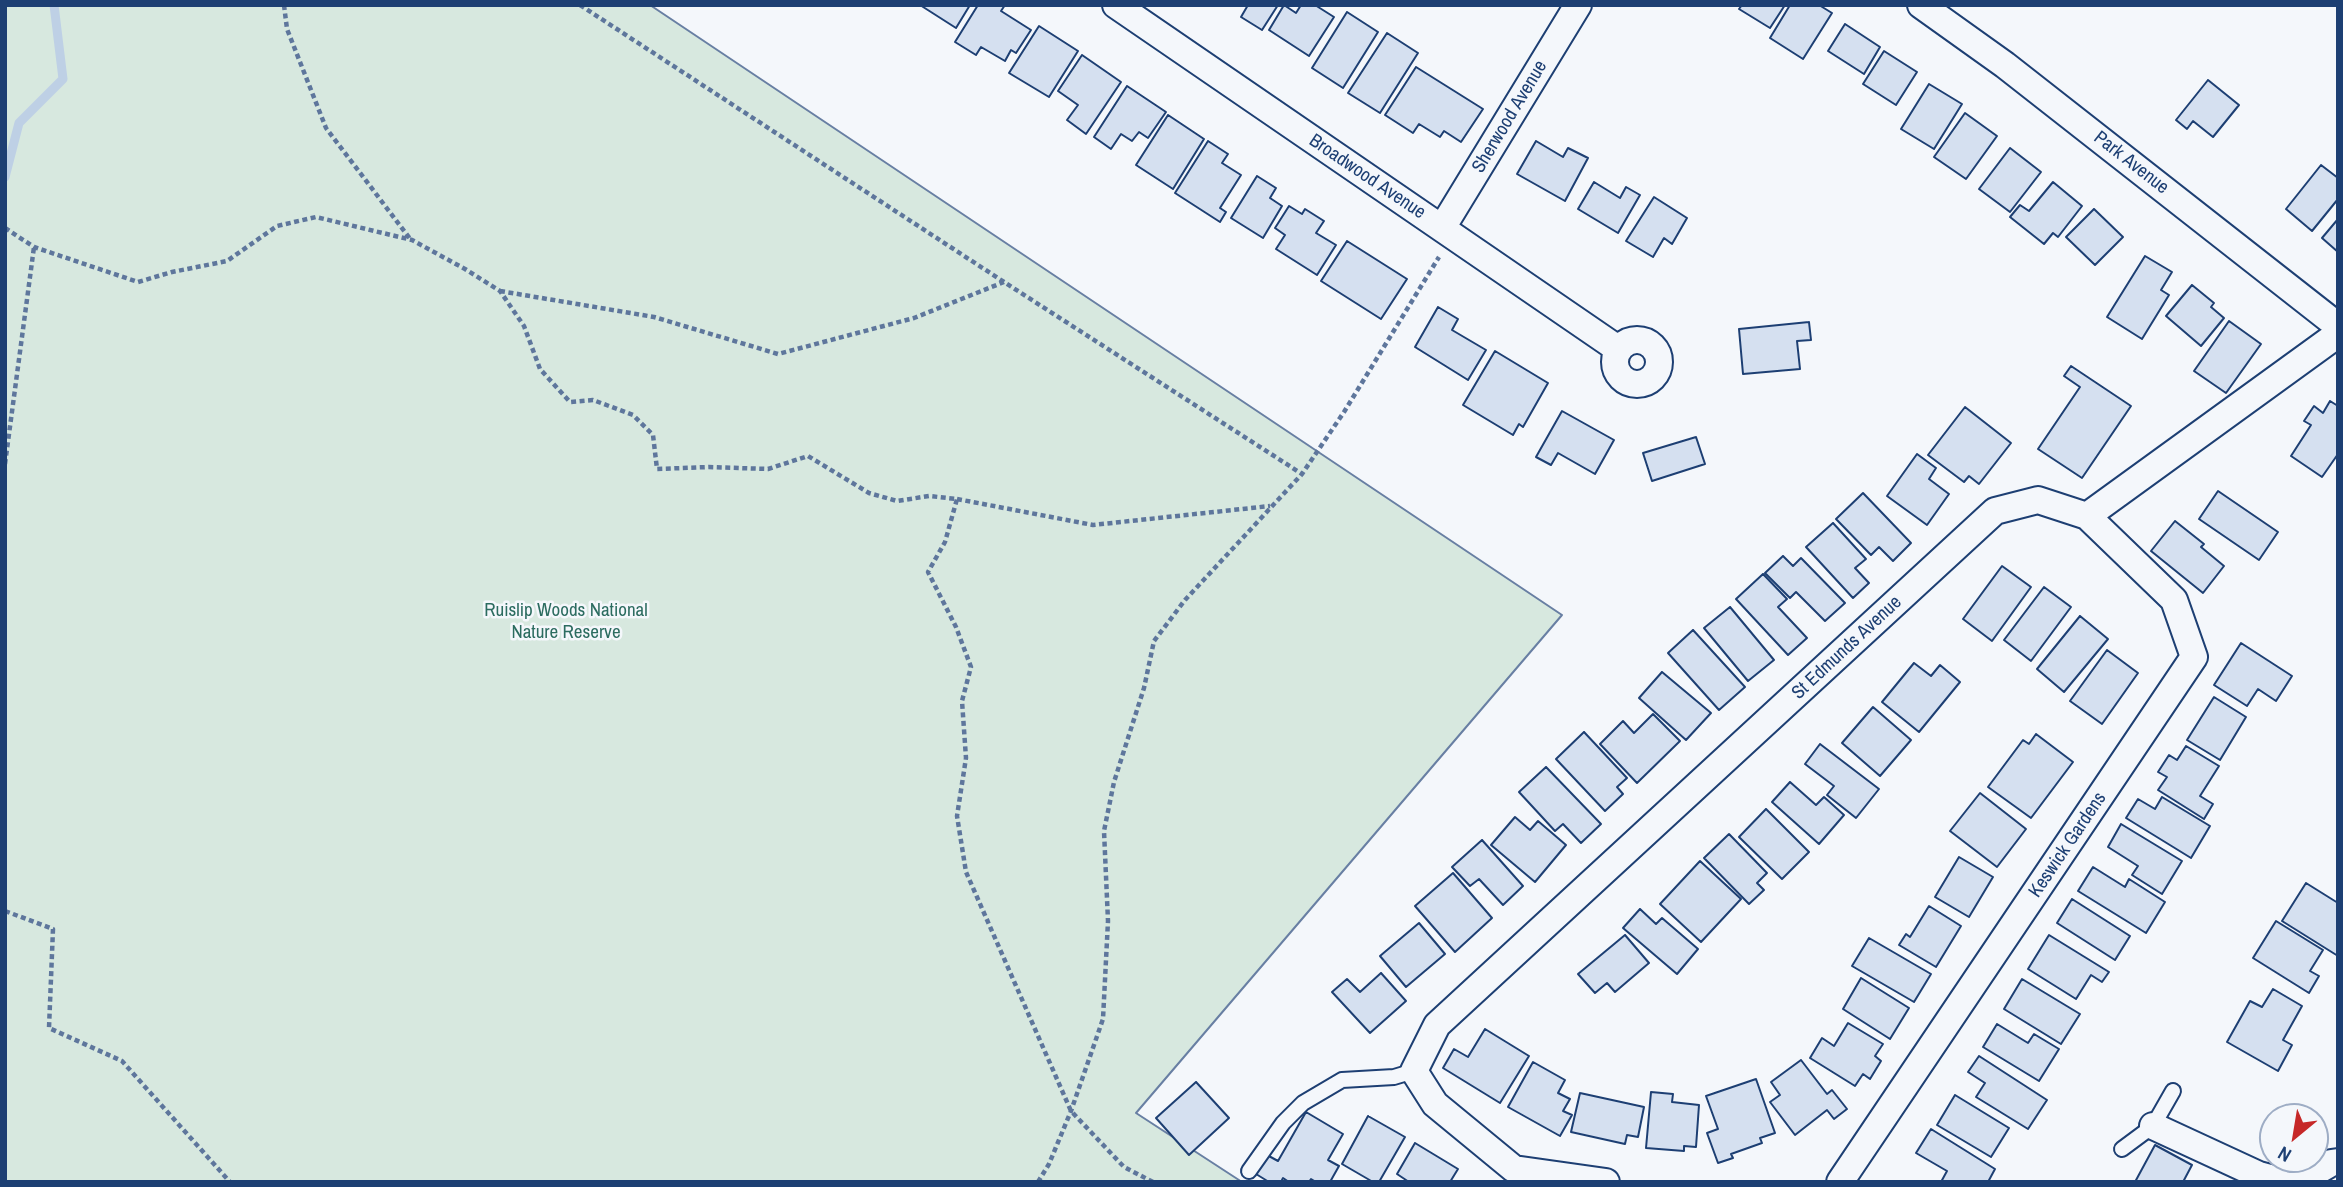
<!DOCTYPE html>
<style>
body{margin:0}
#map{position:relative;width:2343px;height:1187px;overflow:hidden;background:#f4f7fb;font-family:"Archivo Narrow",sans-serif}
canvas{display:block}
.frame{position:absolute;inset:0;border:7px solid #1d3f73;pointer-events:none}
.north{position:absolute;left:2259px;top:1103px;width:70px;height:70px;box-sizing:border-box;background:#f4f7fb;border:2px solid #9eadc5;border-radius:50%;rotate:210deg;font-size:19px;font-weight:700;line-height:28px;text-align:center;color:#1d3f73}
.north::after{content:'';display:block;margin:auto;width:24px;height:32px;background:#c62828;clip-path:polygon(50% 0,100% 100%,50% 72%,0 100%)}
</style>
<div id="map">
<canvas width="2343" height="1187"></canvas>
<div class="frame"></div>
<div class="north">N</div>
</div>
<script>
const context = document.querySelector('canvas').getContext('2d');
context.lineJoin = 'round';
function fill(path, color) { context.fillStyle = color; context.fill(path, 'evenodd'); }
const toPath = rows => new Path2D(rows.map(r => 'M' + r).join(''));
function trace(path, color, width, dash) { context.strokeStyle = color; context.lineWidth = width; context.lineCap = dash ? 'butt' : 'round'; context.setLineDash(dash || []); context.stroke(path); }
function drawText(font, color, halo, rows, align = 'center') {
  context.font = font + ' "Archivo Narrow",sans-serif'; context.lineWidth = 5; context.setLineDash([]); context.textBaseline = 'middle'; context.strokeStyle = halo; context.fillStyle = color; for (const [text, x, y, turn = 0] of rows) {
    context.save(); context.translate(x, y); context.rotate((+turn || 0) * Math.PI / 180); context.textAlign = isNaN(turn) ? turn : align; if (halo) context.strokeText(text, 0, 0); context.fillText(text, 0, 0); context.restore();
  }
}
const green = toPath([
 [5,5,650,5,1562,615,1136,1113,1242,1182,5,1182,5,5]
]);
fill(green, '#d7e8df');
trace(green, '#687fa3', 2);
trace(toPath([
 [5,177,19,123,63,79,54,5]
]), '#bed0e5', 9);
const building = toPath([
 [920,5,970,5,956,28,920,5],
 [978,5,1005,5,1001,11,1031,30,1016,53,1011,50,1005,61,981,47,976,55,955,42,978,5],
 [1248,5,1278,5,1262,30,1241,17,1248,5],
 [1284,5,1296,13,1301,5,1315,5,1334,17,1309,56,1269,30,1284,5],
 [1742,5,1785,5,1770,28,1739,9,1742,5],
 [1790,5,1819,5,1832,13,1803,59,1770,38,1790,5],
 [1347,12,1378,32,1343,88,1312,68,1347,12],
 [1845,24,1880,47,1864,74,1828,51,1845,24],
 [1039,26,1078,51,1049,97,1009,73,1039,26],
 [1387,33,1418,53,1380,113,1348,93,1387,33],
 [1884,51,1917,72,1896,105,1863,84,1884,51],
 [1082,55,1121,82,1086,134,1067,120,1078,105,1058,91,1082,55],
 [1416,67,1483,109,1461,142,1444,131,1440,137,1419,124,1413,133,1385,115,1416,67],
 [2208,80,2239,105,2213,137,2193,121,2187,129,2176,120,2208,80],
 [1929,84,1962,104,1934,149,1901,129,1929,84],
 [1127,86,1166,112,1148,138,1139,132,1132,141,1121,134,1111,149,1094,137,1127,86],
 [1965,113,1997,136,1966,179,1934,157,1965,113],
 [1168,115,1204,139,1173,189,1136,165,1168,115],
 [1208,141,1228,154,1222,163,1241,175,1220,208,1226,212,1220,222,1175,193,1208,141],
 [1536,141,1563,157,1568,148,1588,158,1565,201,1517,174,1536,141],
 [2010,148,2041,172,2010,212,1979,189,2010,148],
 [2321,165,2338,178,2338,199,2312,231,2286,209,2321,165],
 [1257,176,1276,188,1270,198,1282,206,1263,238,1231,218,1257,176],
 [1594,182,1620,198,1626,187,1640,195,1618,233,1578,209,1594,182],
 [2053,182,2082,206,2058,237,2053,233,2044,244,2010,217,2020,205,2029,211,2053,182],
 [1654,197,1687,218,1672,244,1664,238,1653,257,1626,241,1654,197],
 [1289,206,1302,214,1305,209,1324,221,1316,233,1336,245,1317,275,1276,249,1285,235,1275,228,1289,206],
 [2094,209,2123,237,2095,265,2066,237,2094,209],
 [2338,219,2338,252,2322,238,2338,219],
 [1347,241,1407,279,1381,319,1321,281,1347,241],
 [2145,256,2172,272,2161,290,2169,295,2142,339,2107,317,2145,256],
 [2192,285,2214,303,2211,307,2224,318,2201,346,2166,316,2192,285],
 [1438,307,1458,319,1452,330,1486,350,1468,380,1415,347,1438,307],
 [2229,321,2261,344,2226,393,2194,371,2229,321],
 [1809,322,1811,340,1797,341,1800,369,1743,374,1739,329,1809,322],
 [1495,351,1548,383,1523,427,1519,424,1513,435,1463,405,1495,351],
 [2071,366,2131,406,2082,478,2038,449,2080,387,2064,376,2071,366],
 [2330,401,2338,406,2338,454,2322,477,2291,456,2311,425,2304,421,2314,406,2323,413,2330,401],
 [1965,407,2011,443,1979,484,1969,476,1964,482,1928,455,1965,407],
 [1562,411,1614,440,1595,474,1558,453,1551,465,1536,457,1562,411],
 [1696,437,1705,464,1652,481,1643,453,1696,437],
 [1917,454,1936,468,1929,479,1949,494,1927,525,1887,496,1917,454],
 [2218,491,2278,532,2259,560,2199,519,2218,491],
 [1863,493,1911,543,1893,561,1879,547,1871,555,1836,519,1863,493],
 [2175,521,2204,544,2201,547,2224,566,2203,593,2151,551,2175,521],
 [1833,523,1866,559,1855,568,1869,583,1853,598,1806,547,1833,523],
 [1783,556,1793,566,1801,558,1845,603,1825,621,1796,592,1790,598,1765,573,1783,556],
 [2002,566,2031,587,1992,641,1963,619,2002,566],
 [1763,574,1787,599,1778,607,1807,638,1788,655,1736,599,1763,574],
 [2044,587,2071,607,2031,661,2004,640,2044,587],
 [1730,607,1774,660,1748,681,1704,628,1730,607],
 [2080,616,2108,639,2064,692,2037,669,2080,616],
 [1693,630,1745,687,1719,710,1668,653,1693,630],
 [2241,643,2292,676,2276,701,2258,689,2247,706,2214,685,2241,643],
 [2107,650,2138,673,2102,724,2070,701,2107,650],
 [1914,663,1931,676,1940,665,1960,682,1919,732,1882,702,1914,663],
 [1662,672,1711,713,1686,740,1639,698,1662,672],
 [2214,697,2246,717,2220,760,2187,740,2214,697],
 [1873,707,1911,740,1880,776,1842,743,1873,707],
 [1653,714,1680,741,1637,783,1600,744,1623,721,1634,733,1653,714],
 [1584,732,1627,778,1617,787,1623,794,1605,811,1556,759,1584,732],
 [2036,734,2073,762,2031,818,1988,787,2023,740,2029,744,2036,734],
 [1820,744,1879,789,1856,818,1827,795,1834,786,1805,764,1820,744],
 [2186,746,2219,766,2200,796,2213,804,2204,819,2158,790,2167,777,2158,772,2169,755,2177,760,2186,746],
 [1546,767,1601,824,1581,843,1563,824,1555,831,1519,792,1546,767],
 [1790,782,1816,805,1824,797,1844,815,1819,844,1772,802,1790,782],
 [1980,793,2026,829,1997,867,1950,831,1980,793],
 [2162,797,2210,826,2191,858,2126,818,2138,799,2155,809,2162,797],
 [1766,809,1809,852,1782,879,1739,837,1766,809],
 [1515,817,1530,830,1538,821,1566,845,1535,882,1491,845,1515,817],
 [2121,824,2182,861,2162,894,2132,875,2138,866,2108,847,2121,824],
 [1729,834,1767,873,1757,883,1764,890,1749,904,1704,858,1729,834],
 [1482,840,1523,886,1503,905,1479,879,1470,886,1452,867,1482,840],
 [1959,857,1993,877,1969,917,1935,897,1959,857],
 [1700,861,1741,899,1701,942,1660,904,1700,861],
 [2093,867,2125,887,2129,879,2165,902,2146,933,2078,891,2093,867],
 [1453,873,1492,918,1455,952,1415,906,1453,873],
 [2306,883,2338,903,2338,956,2282,921,2306,883],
 [2072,899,2130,936,2115,960,2057,923,2072,899],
 [1929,906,1961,926,1936,967,1899,945,1906,934,1910,937,1929,906],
 [1640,909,1656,924,1662,918,1698,949,1677,974,1623,928,1640,909],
 [2276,921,2323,950,2310,971,2319,976,2309,993,2253,958,2276,921],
 [1419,923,1445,954,1406,987,1380,956,1419,923],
 [1625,935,1649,963,1615,992,1607,983,1595,993,1578,974,1625,935],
 [2049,935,2109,972,2102,982,2091,975,2076,999,2028,969,2049,935],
 [1869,938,1931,974,1914,1002,1852,966,1869,938],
 [1381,973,1406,1001,1370,1033,1332,992,1347,979,1360,992,1381,973],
 [1861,978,1909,1008,1890,1039,1843,1009,1861,978],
 [2022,979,2080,1014,2061,1044,2004,1009,2022,979],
 [2273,989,2302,1006,2283,1040,2292,1045,2278,1071,2227,1042,2250,1001,2262,1007,2273,989],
 [1848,1023,1883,1044,1875,1056,1881,1061,1870,1079,1863,1074,1855,1086,1810,1058,1822,1038,1834,1046,1848,1023],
 [1997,1024,2028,1043,2034,1034,2059,1049,2039,1081,1983,1047,1997,1024],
 [1485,1029,1529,1056,1500,1103,1443,1068,1454,1049,1468,1057,1485,1029],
 [1979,1056,2047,1100,2028,1129,1976,1097,1985,1083,1968,1072,1979,1056],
 [1801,1060,1827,1094,1832,1090,1847,1109,1834,1119,1827,1110,1795,1135,1770,1102,1780,1095,1771,1082,1801,1060],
 [1533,1062,1565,1080,1558,1093,1570,1099,1563,1111,1572,1115,1560,1136,1508,1107,1533,1062],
 [1756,1079,1775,1133,1760,1138,1762,1143,1731,1154,1733,1158,1718,1163,1707,1133,1718,1129,1706,1096,1756,1079],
 [1196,1082,1229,1118,1189,1155,1156,1118,1196,1082],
 [1651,1092,1673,1094,1672,1102,1699,1105,1696,1147,1684,1146,1684,1151,1646,1148,1651,1092],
 [1580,1093,1644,1107,1638,1137,1627,1135,1625,1144,1571,1132,1580,1093],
 [1955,1095,2009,1128,1991,1157,1937,1125,1955,1095],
 [1306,1112,1343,1134,1328,1160,1339,1166,1330,1182,1316,1182,1311,1179,1309,1182,1289,1182,1283,1178,1281,1182,1269,1182,1256,1174,1267,1155,1278,1161,1306,1112],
 [1368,1116,1405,1137,1379,1182,1373,1182,1342,1164,1368,1116],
 [1931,1129,1995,1169,1988,1182,1941,1182,1947,1171,1916,1153,1931,1129],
 [1415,1143,1458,1169,1450,1182,1409,1182,1397,1174,1415,1143],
 [2155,1145,2192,1165,2183,1182,2135,1182,2155,1145]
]);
fill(building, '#d5e0f0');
trace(building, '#1d3f73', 2);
const service = toPath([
 [2122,1149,2153,1126,2173,1091],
 [1249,1171,1283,1123,1303,1103,1342,1080,1394,1077,1414,1071]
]);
const minor = toPath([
 [1116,5,1618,349],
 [1921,5,2005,65,2338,326],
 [1442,228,1578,5],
 '1615 362a22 22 0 1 1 44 0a22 22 0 1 1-44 0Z',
 [2153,1126,2259,1175,2285,1182,2307,1177,2331,1163,2338,1162],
 [1606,1182,1514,1169,1435,1104,1414,1071,1437,1025,1995,511,2038,500,2087,516,2338,334],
 [1840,1182,2194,657,2174,600,2087,516]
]);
trace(service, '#1d3f73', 18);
trace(minor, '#1d3f73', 30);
trace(toPath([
 [284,5,287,29,326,128,411,240],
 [580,5,1004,282,1302,474],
 [5,228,34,247,138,282,172,272,227,261,277,226,316,217,412,240,465,269,500,291,524,326,540,369,570,402,593,400,633,415,653,435,657,469,709,467,768,469,808,456,869,493,897,501,929,496,957,499,945,542,928,572,956,627,971,667,962,701,966,758,957,816,966,872,1071,1111,1124,1167,1153,1182],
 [500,291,654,317,778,354,914,318,1004,282],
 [5,464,34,247],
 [957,499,1093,525,1270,506],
 [5,911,53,929,49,1028,122,1061,230,1182],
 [1038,1182,1049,1164,1071,1111,1103,1019,1108,921,1104,831,1114,782,1144,688,1154,641,1185,600,1302,474,1344,412,1439,257]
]), '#5e769c', 4.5, [5, 3.5]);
trace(service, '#f4f7fb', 14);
trace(minor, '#f4f7fb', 26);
drawText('19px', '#1d3f73', '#f4f7fb', [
 ["Sherwood Avenue",1510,117,-59],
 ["Park Avenue",2131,163,38],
 ["Broadwood Avenue",1367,177,34],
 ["St Edmunds Avenue",1847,648,-43],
 ["Keswick Gardens",2068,845,-56]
]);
drawText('19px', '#2c6c60', '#f4f7fb', [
 ["Ruislip Woods National",566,611],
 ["Nature Reserve",566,633]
]);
</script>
